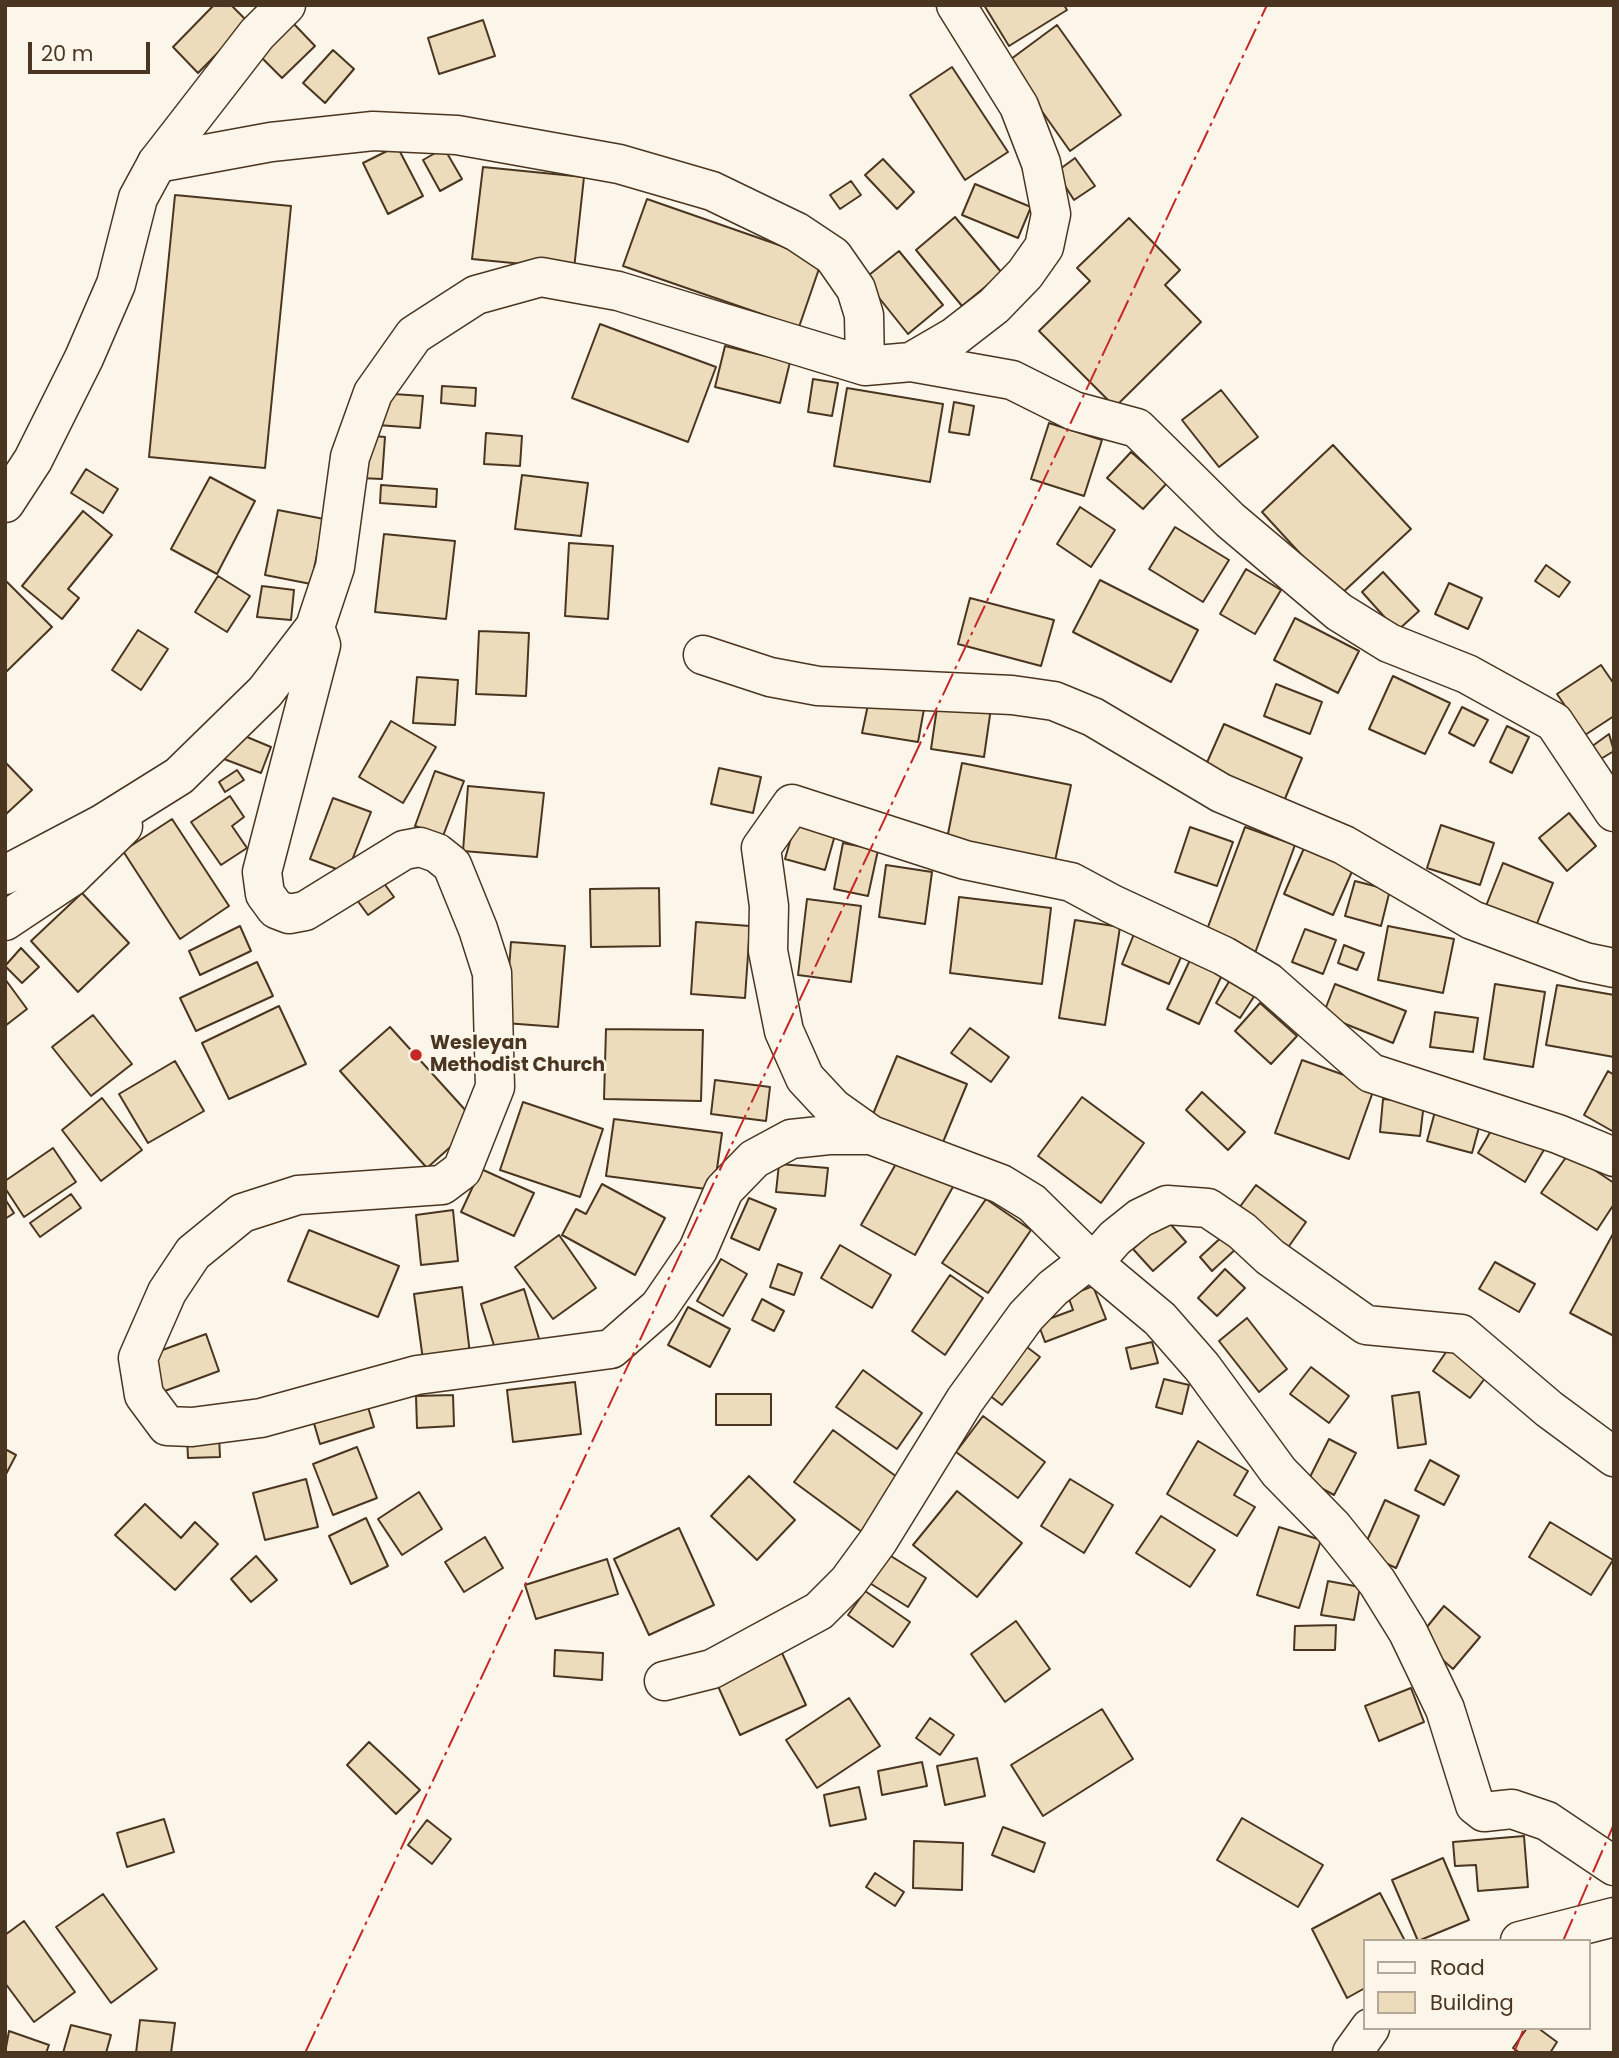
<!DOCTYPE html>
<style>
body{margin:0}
#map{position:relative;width:1619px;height:2058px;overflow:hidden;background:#fbf6e9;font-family:Poppins,sans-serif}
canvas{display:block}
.frame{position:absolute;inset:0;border:7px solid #4a3520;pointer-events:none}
.legend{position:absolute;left:1363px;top:1939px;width:228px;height:91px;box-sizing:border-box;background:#fbf6e9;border:2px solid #b4a999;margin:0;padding:9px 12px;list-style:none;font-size:21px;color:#4a3520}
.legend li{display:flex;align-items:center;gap:14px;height:35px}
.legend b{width:35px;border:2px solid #b4a999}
.scale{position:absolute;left:28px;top:42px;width:122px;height:32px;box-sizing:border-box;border:4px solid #4a3520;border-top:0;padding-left:9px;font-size:21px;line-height:24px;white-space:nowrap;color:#4a3520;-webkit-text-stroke:5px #fbf6e9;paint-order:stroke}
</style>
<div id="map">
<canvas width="1619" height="2058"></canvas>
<div class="frame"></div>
<ul class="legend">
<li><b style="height:9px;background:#fbf6e9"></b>Road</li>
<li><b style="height:19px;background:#ecdcbc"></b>Building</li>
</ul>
<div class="scale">20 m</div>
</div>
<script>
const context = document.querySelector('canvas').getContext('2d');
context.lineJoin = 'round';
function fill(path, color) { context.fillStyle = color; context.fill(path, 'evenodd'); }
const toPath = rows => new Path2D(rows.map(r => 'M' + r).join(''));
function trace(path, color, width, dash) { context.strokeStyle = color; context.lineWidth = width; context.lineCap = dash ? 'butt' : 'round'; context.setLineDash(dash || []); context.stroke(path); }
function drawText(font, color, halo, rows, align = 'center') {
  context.font = font + ' Poppins,sans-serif'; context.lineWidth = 5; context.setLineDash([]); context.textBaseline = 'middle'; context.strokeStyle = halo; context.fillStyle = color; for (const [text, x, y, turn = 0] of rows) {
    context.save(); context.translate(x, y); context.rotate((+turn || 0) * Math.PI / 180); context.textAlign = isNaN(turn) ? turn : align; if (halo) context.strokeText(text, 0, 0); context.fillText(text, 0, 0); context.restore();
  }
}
const building = toPath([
 [214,5,231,5,248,22,198,73,173,47,214,5],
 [984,5,1064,5,1067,10,1009,46,984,5],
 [483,20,495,56,439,74,428,38,483,20],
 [293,23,315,46,282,78,260,56,293,23],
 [1057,25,1121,115,1070,151,1007,62,1057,25],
 [333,50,354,69,325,103,303,83,333,50],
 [952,67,1008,152,965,180,910,95,952,67],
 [397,146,423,196,388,214,363,163,397,146],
 [444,148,462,179,440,191,423,160,444,148],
 [1075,158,1095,186,1074,200,1056,172,1075,158],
 [883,159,914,192,897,209,865,175,883,159],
 [483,167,584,177,574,269,472,259,483,167],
 [851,181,861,195,840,209,830,195,851,181],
 [975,184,1031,207,1018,238,962,215,975,184],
 [175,195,291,206,265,468,149,457,175,195],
 [647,199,822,260,799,327,623,266,647,199],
 [955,217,1002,273,962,306,916,250,955,217],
 [1129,218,1180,270,1165,285,1201,322,1115,407,1039,331,1090,281,1077,268,1129,218],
 [899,251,943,305,908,334,864,279,899,251],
 [600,324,716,367,688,442,572,398,600,324],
 [725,346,790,362,780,403,715,387,725,346],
 [813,379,838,383,832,416,808,412,813,379],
 [442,386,476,388,475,406,441,403,442,386],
 [847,388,943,404,930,482,834,466,847,388],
 [1221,390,1258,437,1219,467,1182,420,1221,390],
 [379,393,423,396,420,428,377,425,379,393],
 [954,402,974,406,969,435,949,432,954,402],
 [1049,423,1102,440,1084,496,1031,479,1049,423],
 [486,433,522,436,520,466,484,464,486,433],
 [363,435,385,437,382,479,360,478,363,435],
 [1333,445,1411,529,1339,596,1262,512,1333,445],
 [1131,452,1167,483,1143,509,1107,478,1131,452],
 [86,469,118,489,103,513,71,493,86,469],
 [522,475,588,483,581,536,515,529,522,475],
 [210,477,255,501,217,574,171,549,210,477],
 [381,485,437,489,436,507,380,503,381,485],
 [1080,507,1115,530,1091,567,1057,544,1080,507],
 [278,510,324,519,311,584,265,575,278,510],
 [83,511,112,535,68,589,79,598,62,619,22,586,83,511],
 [1175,527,1229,560,1203,602,1149,569,1175,527],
 [384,534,455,541,446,619,375,612,384,534],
 [569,543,613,546,608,619,565,616,569,543],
 [1546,565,1570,582,1559,597,1535,581,1546,565],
 [1246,569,1281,590,1255,634,1220,614,1246,569],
 [1383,572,1419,611,1397,631,1362,592,1383,572],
 [218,576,250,596,227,632,195,612,218,576],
 [1100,580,1198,630,1171,682,1073,632,1100,580],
 [7,582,52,627,5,673,5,583,7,582],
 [1449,583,1482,598,1468,629,1435,614,1449,583],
 [262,586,294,590,291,620,257,617,262,586],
 [970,598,1054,620,1041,666,958,644,970,598],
 [1295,618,1359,651,1338,693,1274,660,1295,618],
 [138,630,168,649,141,690,112,670,138,630],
 [479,631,529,633,526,696,476,694,479,631],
 [1601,665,1614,684,1614,716,1585,735,1557,694,1601,665],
 [1393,676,1450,703,1425,754,1369,729,1393,676],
 [417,677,458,680,455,725,413,723,417,677],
 [1276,684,1322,702,1310,734,1264,716,1276,684],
 [869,700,924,709,918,742,862,733,869,700],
 [938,701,991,708,984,757,931,749,938,701],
 [1462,707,1488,720,1474,746,1449,733,1462,707],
 [391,721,436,747,403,803,359,777,391,721],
 [1224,724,1302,758,1284,801,1205,767,1224,724],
 [1507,726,1529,737,1512,773,1490,762,1507,726],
 [235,732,271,747,261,773,224,759,235,732],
 [1609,734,1614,751,1599,760,1591,747,1609,734],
 [5,762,32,790,5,815,5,762],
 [962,763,1071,785,1055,861,947,839,962,763],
 [719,768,761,777,753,813,711,804,719,768],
 [237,770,244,780,225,792,219,782,237,770],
 [435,771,464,781,443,836,415,826,435,771],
 [468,786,544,793,537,857,463,851,468,786],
 [230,796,244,817,232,826,247,848,221,865,191,822,230,796],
 [333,798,371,812,347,873,310,859,333,798],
 [1569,813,1596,846,1567,871,1539,838,1569,813],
 [172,819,229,906,180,939,123,851,172,819],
 [795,824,835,835,825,870,785,859,795,824],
 [1441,825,1494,843,1480,885,1427,868,1441,825],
 [1190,827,1233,842,1217,886,1175,872,1190,827],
 [1245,827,1295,845,1255,953,1205,935,1245,827],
 [1308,839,1357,860,1333,915,1284,894,1308,839],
 [843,843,878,850,868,896,834,889,843,843],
 [1503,863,1553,883,1536,926,1486,906,1503,863],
 [886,865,932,872,925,924,879,917,886,865],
 [380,878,394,897,368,915,354,896,380,878],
 [1355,881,1390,890,1381,926,1345,916,1355,881],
 [659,888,660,946,591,947,590,889,659,888],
 [82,893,129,943,78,992,31,941,82,893],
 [959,897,1051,908,1042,984,950,973,959,897],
 [807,899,861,906,851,982,798,975,807,899],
 [1075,920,1120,927,1105,1025,1059,1018,1075,920],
 [696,922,750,926,745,998,691,994,696,922],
 [240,926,251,951,200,975,189,951,240,926],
 [1388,926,1454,939,1443,993,1378,980,1388,926],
 [1305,929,1336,940,1323,974,1292,962,1305,929],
 [1134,934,1182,955,1169,984,1122,964,1134,934],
 [511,942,565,946,558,1027,505,1023,511,942],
 [1344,945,1364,953,1357,970,1338,963,1344,945],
 [21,948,39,967,22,983,5,966,21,948],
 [1190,960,1222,975,1199,1024,1167,1009,1190,960],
 [257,962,273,996,196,1031,180,998,257,962],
 [5,979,27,1009,5,1026,5,979],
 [1230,980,1255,995,1240,1018,1216,1003,1230,980],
 [1335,984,1406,1011,1393,1043,1323,1015,1335,984],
 [1495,984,1545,992,1533,1067,1484,1059,1495,984],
 [1557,985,1614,995,1614,1057,1546,1045,1557,985],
 [1260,1003,1297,1036,1271,1064,1235,1031,1260,1003],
 [279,1006,306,1064,229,1099,202,1043,279,1006],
 [1435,1012,1478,1018,1473,1052,1430,1047,1435,1012],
 [93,1015,132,1064,91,1096,52,1047,93,1015],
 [390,1027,477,1123,427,1168,340,1071,390,1027],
 [970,1028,1009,1057,991,1082,951,1053,970,1028],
 [606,1029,703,1030,701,1101,604,1099,606,1029],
 [897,1056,967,1084,941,1147,871,1119,897,1056],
 [1302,1060,1375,1086,1349,1159,1275,1133,1302,1060],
 [175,1061,204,1111,148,1143,119,1094,175,1061],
 [1608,1071,1614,1075,1614,1132,1584,1115,1608,1071],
 [715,1080,770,1087,766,1121,711,1114,715,1080],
 [1202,1092,1245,1132,1228,1150,1186,1110,1202,1092],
 [1082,1097,1144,1143,1101,1203,1038,1156,1082,1097],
 [102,1098,142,1150,101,1181,62,1130,102,1098],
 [1383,1099,1424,1103,1420,1136,1380,1132,1383,1099],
 [523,1102,603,1129,580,1197,500,1170,523,1102],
 [1436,1108,1481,1120,1472,1153,1427,1141,1436,1108],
 [614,1119,722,1133,714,1190,606,1176,614,1119],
 [1498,1119,1545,1148,1525,1182,1478,1153,1498,1119],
 [53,1148,76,1182,24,1217,5,1188,5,1181,53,1148],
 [1569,1153,1614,1183,1614,1204,1597,1230,1541,1193,1569,1153],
 [901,1155,954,1185,915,1255,861,1225,901,1155],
 [779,1164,828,1168,825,1196,776,1192,779,1164],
 [481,1169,534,1193,514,1236,461,1212,481,1169],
 [602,1184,665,1218,635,1275,562,1235,576,1209,586,1214,602,1184],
 [1256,1185,1306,1222,1287,1249,1236,1212,1256,1185],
 [71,1194,81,1208,40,1237,30,1223,71,1194],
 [749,1198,776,1209,759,1250,731,1238,749,1198],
 [5,1199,14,1213,5,1219,5,1199],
 [986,1199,1031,1230,988,1293,942,1263,986,1199],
 [453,1210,458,1261,421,1265,416,1215,453,1210],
 [1166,1219,1186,1242,1153,1271,1133,1249,1166,1219],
 [309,1230,399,1266,378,1317,288,1281,309,1230],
 [1614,1232,1614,1336,1570,1313,1614,1232],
 [1226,1233,1238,1247,1212,1271,1200,1257,1226,1233],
 [559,1235,596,1288,553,1319,515,1267,559,1235],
 [840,1245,891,1275,872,1308,821,1278,840,1245],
 [721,1259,747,1274,723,1316,697,1301,721,1259],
 [1495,1262,1535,1284,1519,1312,1479,1289,1495,1262],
 [778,1264,802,1273,794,1295,770,1287,778,1264],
 [1225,1269,1245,1288,1217,1316,1198,1298,1225,1269],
 [950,1275,983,1298,945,1355,912,1331,950,1275],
 [1093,1286,1106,1319,1045,1342,1038,1323,1073,1310,1068,1296,1093,1286],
 [462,1287,470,1354,423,1360,414,1294,462,1287],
 [524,1289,540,1342,497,1355,481,1304,524,1289],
 [762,1299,784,1311,774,1331,752,1320,762,1299],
 [688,1307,730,1329,710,1367,668,1345,688,1307],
 [1247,1318,1287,1369,1259,1392,1219,1341,1247,1318],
 [206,1334,219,1371,162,1392,149,1355,206,1334],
 [1152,1342,1158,1363,1131,1369,1126,1348,1152,1342],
 [1023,1344,1040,1357,1002,1405,985,1392,1023,1344],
 [1451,1345,1489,1373,1470,1398,1433,1371,1451,1345],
 [1311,1367,1349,1396,1329,1423,1290,1394,1311,1367],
 [863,1370,922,1413,897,1449,836,1407,863,1370],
 [1164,1379,1189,1385,1182,1414,1156,1407,1164,1379],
 [575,1382,581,1434,513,1442,507,1390,575,1382],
 [1419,1392,1426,1444,1398,1448,1392,1396,1419,1392],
 [716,1394,771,1394,771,1425,716,1425,716,1394],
 [453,1395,454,1426,417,1428,416,1396,453,1395],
 [365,1397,374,1427,320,1444,311,1413,365,1397],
 [983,1416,1045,1462,1018,1498,956,1452,983,1416],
 [833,1430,901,1480,862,1532,794,1482,833,1430],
 [219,1435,220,1457,188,1458,187,1436,219,1435],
 [1329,1439,1356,1453,1334,1495,1308,1481,1329,1439],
 [1198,1441,1248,1471,1234,1495,1255,1507,1237,1536,1167,1494,1198,1441],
 [357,1447,377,1498,333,1515,313,1464,357,1447],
 [5,1449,16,1455,5,1476,5,1449],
 [1430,1460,1459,1476,1444,1505,1415,1490,1430,1460],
 [749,1476,795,1520,757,1560,711,1516,749,1476],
 [306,1479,318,1527,265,1540,253,1493,306,1479],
 [1070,1479,1113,1505,1084,1553,1041,1526,1070,1479],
 [957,1491,1022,1543,977,1597,913,1545,957,1491],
 [419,1492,442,1529,402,1555,378,1519,419,1492],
 [1385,1500,1419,1516,1396,1568,1362,1552,1385,1500],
 [145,1504,181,1538,195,1522,218,1544,175,1590,115,1535,145,1504],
 [1161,1516,1215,1550,1190,1587,1136,1553,1161,1516],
 [366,1518,388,1566,351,1584,329,1536,366,1518],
 [1550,1522,1613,1560,1591,1595,1529,1557,1550,1522],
 [1279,1527,1321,1540,1299,1608,1257,1595,1279,1527],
 [679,1528,714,1605,649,1635,614,1559,679,1528],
 [485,1537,503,1568,464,1592,445,1562,485,1537],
 [886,1553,926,1578,908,1607,868,1582,886,1553],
 [256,1556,277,1580,251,1602,231,1579,256,1556],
 [607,1559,618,1594,536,1619,525,1585,607,1559],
 [1328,1581,1360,1587,1354,1620,1321,1615,1328,1581],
 [865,1591,910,1622,893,1647,848,1615,865,1591],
 [1444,1606,1480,1637,1453,1669,1418,1638,1444,1606],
 [1016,1621,1050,1669,1005,1702,971,1654,1016,1621],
 [1336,1625,1335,1650,1294,1650,1295,1626,1336,1625],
 [555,1650,603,1653,602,1680,554,1676,555,1650],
 [782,1653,806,1705,740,1735,717,1684,782,1653],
 [1411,1688,1424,1722,1379,1741,1365,1706,1411,1688],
 [849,1698,880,1746,817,1788,786,1740,849,1698],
 [1102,1709,1133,1759,1043,1816,1011,1765,1102,1709],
 [930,1718,954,1735,940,1755,916,1738,930,1718],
 [369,1742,420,1790,396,1814,347,1765,369,1742],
 [977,1758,985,1796,945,1805,937,1766,977,1758],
 [922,1762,927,1786,882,1795,878,1771,922,1762],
 [859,1787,866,1819,830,1826,824,1795,859,1787],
 [1242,1818,1323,1865,1298,1907,1217,1860,1242,1818],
 [164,1819,174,1852,127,1867,117,1833,164,1819],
 [427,1820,451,1839,432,1864,408,1845,427,1820],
 [1003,1827,1045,1843,1034,1872,992,1855,1003,1827],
 [1524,1836,1528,1887,1478,1891,1476,1865,1455,1866,1453,1842,1524,1836],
 [914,1841,963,1843,962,1890,913,1888,914,1841],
 [1443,1858,1469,1920,1418,1941,1392,1880,1443,1858],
 [875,1873,904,1892,895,1906,866,1887,875,1873],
 [1380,1893,1405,1941,1365,1941,1365,1988,1347,1998,1312,1929,1380,1893],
 [103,1894,157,1969,111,2003,56,1927,103,1894],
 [24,1921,75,1992,34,2022,5,1983,5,1935,24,1921],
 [140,2020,175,2023,171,2053,136,2053,140,2020],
 [71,2025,111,2035,106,2053,63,2053,71,2025],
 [1527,2028,1538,2028,1557,2042,1550,2053,1520,2053,1513,2048,1527,2028],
 [9,2031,49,2045,46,2053,5,2053,9,2031]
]);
fill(building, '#ecdcbc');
trace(building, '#4a3520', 2);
const minor = toPath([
 [157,163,271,142,373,131,457,135,619,164,712,191,797,232,833,256,856,289,864,315,865,366],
 [911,362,954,337,994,306,1025,274,1044,247,1051,214,1041,163,1019,106,956,5],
 [315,627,321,645,262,872,265,894,276,909,289,914,305,911,404,850,420,847,437,853,452,865,478,929,492,973,495,1087,462,1170,442,1185,298,1195,242,1213,193,1253,167,1292,138,1358,144,1395,167,1426,192,1427,261,1418,417,1375,611,1349,659,1307,698,1250,724,1190,754,1159,791,1139,829,1135,871,1135],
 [703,655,770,677,818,686,1012,695,1054,701,1093,717,1221,793,1344,845,1472,920,1585,962,1614,968],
 [5,875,102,824,179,776,265,692,315,627,335,567,350,457,373,393,414,335,476,295,541,277,618,291,865,366,911,362,1012,380,1074,411,1137,428,1230,520,1339,612,1389,643,1467,674,1554,722,1614,812],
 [5,921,71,877,123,826],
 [1614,1157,1558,1134,1371,1073,1268,982,1224,956,1112,904,1071,882,965,860,792,804,761,848,769,906,768,951,784,1031,805,1078,833,1108,871,1135,1001,1184,1032,1203,1093,1263,1160,1319,1202,1367,1279,1472,1332,1526,1377,1582,1408,1632,1445,1709,1475,1805,1484,1812,1512,1809,1547,1821,1614,1866],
 [664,1681,712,1669,819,1611,848,1582,878,1541,965,1400,1026,1316,1053,1288,1080,1267,1093,1263,1115,1238,1140,1218,1167,1205,1208,1208,1242,1231,1270,1257,1366,1325,1461,1334,1549,1409,1614,1457],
 [1520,1941,1614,1917],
 [1352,2053,1370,2028]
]);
const highway = toPath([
 [5,503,33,460,84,358,116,284,138,198,157,163,257,34,286,5]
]);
trace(minor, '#4a3520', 41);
trace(highway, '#4a3520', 41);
trace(minor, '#fbf6e9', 38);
trace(highway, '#fbf6e9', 38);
trace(toPath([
 [1563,1941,1614,1824],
 [305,2053,1267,5],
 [1514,2053,1524,2028]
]), '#c62828', 2, [24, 5, 3.5, 5]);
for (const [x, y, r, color] of [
 [416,1055,7,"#c62828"]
]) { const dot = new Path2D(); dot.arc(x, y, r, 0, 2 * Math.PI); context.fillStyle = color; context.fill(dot); trace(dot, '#fbf6e9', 2.5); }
drawText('bold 19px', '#4a3520', '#fbf6e9', [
 ["Wesleyan",430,1044],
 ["Methodist Church",430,1066]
], 'left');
</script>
